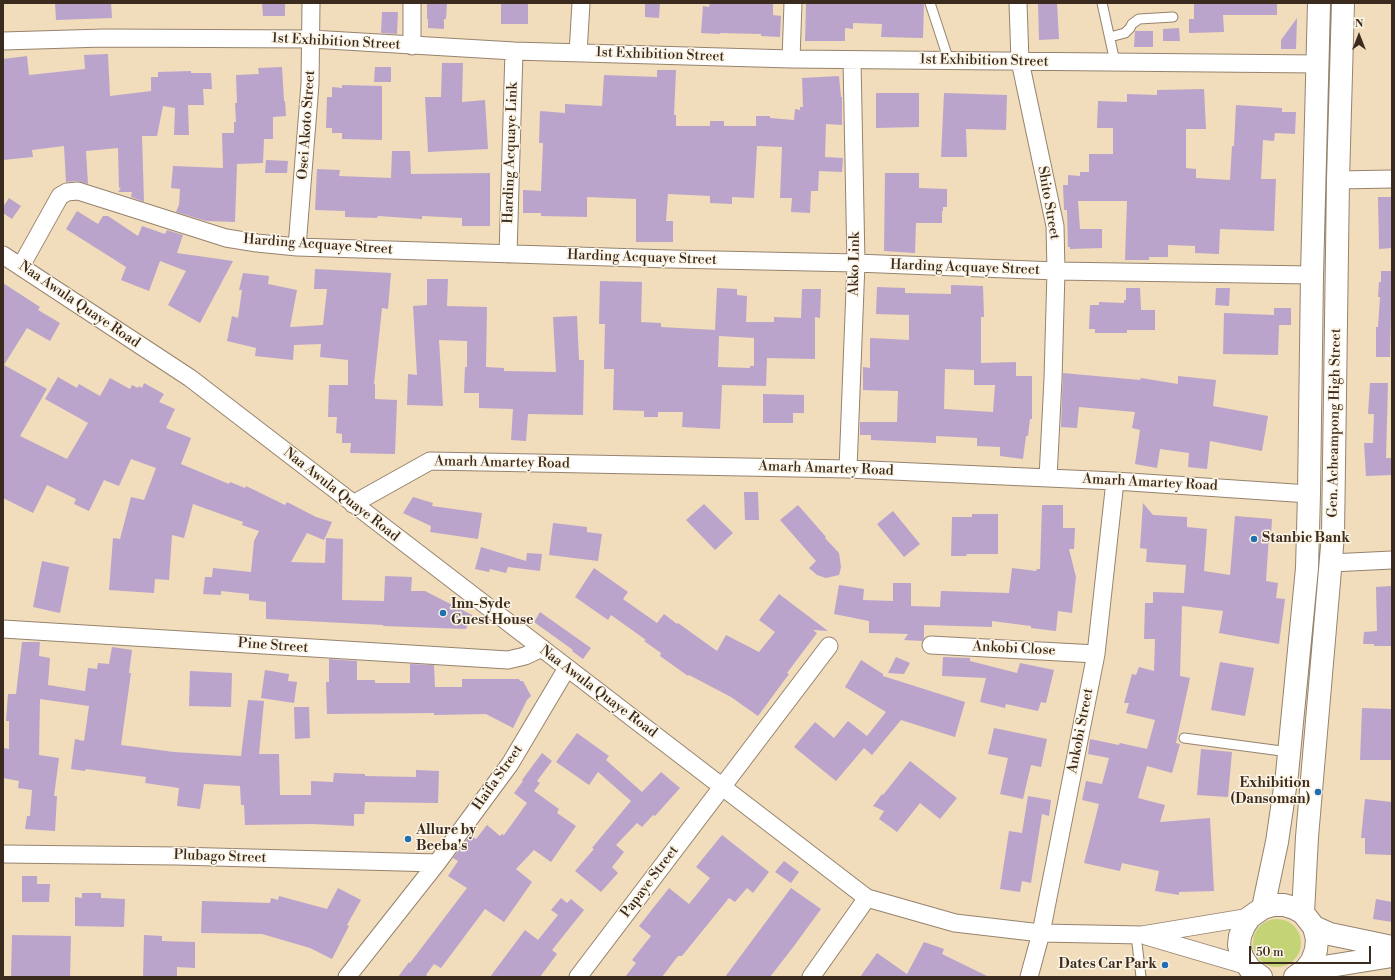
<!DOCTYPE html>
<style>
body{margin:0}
#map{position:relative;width:1395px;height:980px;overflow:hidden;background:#f1dcbc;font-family:"Libre Bodoni",serif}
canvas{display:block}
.frame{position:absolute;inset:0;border:4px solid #3b2a1e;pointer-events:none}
.north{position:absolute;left:1339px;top:16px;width:40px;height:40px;-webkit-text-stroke:3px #fcf5e5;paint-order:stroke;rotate:0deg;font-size:11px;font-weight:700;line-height:16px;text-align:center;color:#3b2a1e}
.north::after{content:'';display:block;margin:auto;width:14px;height:18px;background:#3b2a1e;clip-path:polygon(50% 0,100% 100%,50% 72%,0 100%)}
.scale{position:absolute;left:1249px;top:946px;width:122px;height:18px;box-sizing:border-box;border:2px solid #3b2a1e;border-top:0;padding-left:5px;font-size:12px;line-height:14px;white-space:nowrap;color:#3b2a1e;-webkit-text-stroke:3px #fcf5e5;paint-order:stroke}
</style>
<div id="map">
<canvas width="1395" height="980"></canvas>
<div class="frame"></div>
<div class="north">N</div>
<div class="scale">50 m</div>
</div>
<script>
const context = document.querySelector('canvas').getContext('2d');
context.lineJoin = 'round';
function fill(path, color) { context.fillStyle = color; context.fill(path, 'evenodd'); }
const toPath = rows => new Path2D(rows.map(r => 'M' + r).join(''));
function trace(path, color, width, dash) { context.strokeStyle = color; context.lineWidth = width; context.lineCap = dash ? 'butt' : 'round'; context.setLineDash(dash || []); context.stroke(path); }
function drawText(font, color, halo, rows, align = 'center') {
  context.font = font + ' "Libre Bodoni",serif'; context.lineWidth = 3; context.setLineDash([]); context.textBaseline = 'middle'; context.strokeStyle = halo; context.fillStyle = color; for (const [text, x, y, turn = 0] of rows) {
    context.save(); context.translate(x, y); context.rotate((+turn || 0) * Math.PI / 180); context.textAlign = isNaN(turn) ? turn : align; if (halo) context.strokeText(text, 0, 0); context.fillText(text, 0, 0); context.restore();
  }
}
fill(toPath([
 '1253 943a24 24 0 1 1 48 0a24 24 0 1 1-48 0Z'
]), '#c3d375');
fill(toPath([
 [55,3,111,3,112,18,56,20],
 [262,3,285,3,285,16,263,16],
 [427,3,447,3,446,19,444,19,444,29,428,28,428,19,427,19],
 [501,3,528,3,528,24,501,24],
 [645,3,660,3,659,18,645,17],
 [710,3,773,3,773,15,781,16,780,37,761,36,761,34,720,33,720,34,701,33,703,6,709,7],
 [806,3,924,3,923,38,881,37,882,24,853,23,853,29,845,28,845,41,805,41],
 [1038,3,1057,3,1059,39,1039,40],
 [1194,3,1277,3,1277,15,1223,15,1224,32,1189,33,1189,19,1194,19],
 [382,12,398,12,397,34,381,33],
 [1297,18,1296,49,1281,49,1281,40],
 [1179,28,1180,41,1163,41,1163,29],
 [1135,31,1153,31,1153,47,1134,47],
 [108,54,110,96,151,91,151,77,158,77,158,72,191,71,191,73,211,73,212,89,203,89,204,105,188,105,189,135,174,135,175,108,163,106,157,136,142,136,144,202,131,197,132,192,118,192,121,188,119,188,118,148,86,151,88,184,77,181,66,182,64,146,32,150,33,157,3,160,3,59,27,56,29,75,85,69,84,55],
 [442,63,463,63,462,102,485,100,488,149,428,152,425,97,441,97],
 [282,67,284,101,285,101,286,116,273,117,273,139,264,139,263,163,237,164,235,222,206,221,176,212,179,205,180,189,171,188,173,166,223,168,222,133,234,133,234,122,236,122,235,103,237,103,236,75,259,74,258,68],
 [375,67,391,67,391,82,374,82],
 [657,70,676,70,674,115,676,115,676,126,710,126,710,121,724,121,724,126,756,126,756,116,770,116,770,118,794,120,795,109,800,110,800,107,803,107,802,78,839,76,841,97,842,97,842,125,826,124,825,157,843,158,842,172,819,171,818,191,811,191,810,213,791,212,792,198,780,198,782,147,757,146,754,198,732,197,732,204,710,203,710,196,668,194,666,221,673,221,673,242,636,242,636,199,587,197,587,217,541,216,541,213,523,213,523,190,541,191,543,143,539,143,540,111,565,113,565,104,602,106,604,75,657,77],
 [342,85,382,86,382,140,342,139,342,133,332,133,332,128,326,128,327,97,332,97,332,87,342,88],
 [1204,89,1206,129,1186,129,1186,168,1196,169,1196,178,1230,180,1232,146,1234,146,1236,105,1282,108,1282,112,1296,112,1295,134,1275,133,1274,141,1263,140,1261,179,1276,179,1274,231,1220,229,1219,254,1195,253,1195,246,1168,245,1168,257,1149,257,1149,260,1125,260,1127,201,1078,201,1080,229,1102,229,1102,248,1070,249,1070,247,1068,247,1067,210,1064,210,1063,185,1068,185,1068,175,1080,176,1080,172,1089,172,1089,154,1113,154,1113,128,1097,128,1098,101,1127,102,1127,94,1157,95,1157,90],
 [876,93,919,93,919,127,876,128],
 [944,93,1007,95,1006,130,966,129,967,157,941,157],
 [392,151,410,151,411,174,490,173,490,226,462,226,462,218,422,216,422,219,378,216,377,218,345,217,345,211,315,210,317,169,340,170,339,176,391,178],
 [266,160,288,161,287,173,265,173],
 [885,173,919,173,919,188,947,189,947,207,943,207,943,211,942,211,942,223,916,223,915,253,884,251],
 [1378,197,1392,197,1392,248,1379,249],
 [9,198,21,206,12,219,3,213,3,207],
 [77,211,98,224,103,216,108,216,138,236,142,226,165,234,167,230,183,235,177,253,233,261,200,323,168,305,186,271,160,261,149,291,121,280,126,267,66,229],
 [315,269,391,273,388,309,382,308,374,384,375,384,375,399,397,400,395,454,350,453,351,443,342,443,342,434,336,433,337,417,328,417,329,385,348,385,348,360,320,357,321,344,294,345,293,360,255,356,256,348,227,341,232,316,238,318,242,290,239,290,243,273,269,276,268,284,297,290,290,327,323,325,327,289,314,289],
 [1381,271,1392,271,1390,357,1376,357,1376,327,1378,327,1380,297,1378,297,1379,282,1381,282],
 [427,279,448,279,447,306,487,307,486,367,504,368,504,371,556,372,553,317,577,316,579,360,584,360,583,415,528,414,526,441,511,440,513,409,479,408,479,393,464,393,465,367,467,367,467,341,439,340,443,406,407,405,408,374,417,375,413,306,427,305],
 [600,281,642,282,641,322,661,323,661,327,715,330,717,288,737,289,737,295,747,296,746,322,774,322,774,317,801,318,802,289,821,289,820,318,815,317,815,359,767,358,766,386,722,385,720,429,682,427,683,412,658,412,658,417,644,417,644,411,613,410,614,369,604,369,605,324,599,324],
 [719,336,754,338,754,366,750,366,750,368,718,367],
 [3,283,40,307,38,310,60,323,50,341,27,328,4,365,47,389,20,436,67,459,88,423,45,399,58,377,77,388,79,384,100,396,110,378,130,389,132,385,138,388,139,386,142,388,144,383,164,394,159,402,175,409,166,428,191,438,181,464,229,484,230,482,245,488,246,486,285,505,287,502,316,517,332,522,324,540,307,533,291,562,325,563,326,538,343,539,342,600,384,601,385,576,412,577,411,591,425,591,472,615,466,629,383,626,383,625,266,619,266,602,249,600,249,594,221,591,221,595,203,594,205,577,212,577,213,568,251,572,254,541,259,531,242,525,243,522,193,504,184,538,172,535,169,580,155,579,154,593,109,590,113,538,120,539,131,497,144,500,156,468,131,459,119,486,104,480,89,511,74,504,76,499,47,485,33,513,3,498],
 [951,285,983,286,984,317,981,317,981,363,1016,362,1016,376,1032,376,1032,419,1030,419,1028,436,1026,436,1023,459,1000,456,1000,447,977,446,977,438,936,436,936,443,871,440,871,435,860,435,860,422,897,422,898,391,863,390,863,367,870,368,870,338,909,340,909,315,876,314,877,287,905,288,905,293,951,294],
 [945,369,974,370,974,385,995,385,993,412,944,409],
 [1126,288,1140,288,1141,310,1155,310,1155,330,1127,330,1127,333,1095,333,1095,329,1089,329,1090,305,1099,305,1099,302,1124,303,1124,300,1126,300],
 [1216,288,1230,288,1229,306,1215,305],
 [1274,308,1291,308,1291,325,1279,325,1278,355,1223,354,1224,313,1274,315],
 [1063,373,1140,380,1141,378,1178,384,1178,376,1216,380,1213,406,1268,416,1262,451,1210,441,1207,469,1188,467,1189,453,1160,449,1157,468,1135,464,1140,430,1132,428,1135,412,1079,407,1077,428,1061,427],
 [1370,383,1388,383,1386,458,1391,458,1392,475,1366,476,1364,443,1373,443,1374,414,1368,414],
 [763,394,804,395,804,413,793,413,793,423,763,423],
 [744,492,758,492,759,520,745,520],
 [413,497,433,503,432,506,482,513,478,539,430,532,431,526,403,513],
 [1143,503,1153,515,1187,517,1187,527,1207,529,1204,571,1230,575,1235,516,1272,519,1271,536,1269,536,1266,581,1278,583,1276,598,1285,599,1279,644,1219,633,1223,611,1182,606,1180,676,1190,678,1176,743,1180,744,1172,773,1147,766,1138,798,1165,805,1160,822,1210,818,1214,891,1179,892,1179,895,1155,891,1159,871,1122,863,1120,871,1084,863,1099,804,1082,800,1086,781,1102,784,1109,758,1088,754,1090,739,1119,745,1120,743,1147,749,1155,720,1126,713,1129,703,1124,703,1132,674,1136,675,1139,667,1154,671,1155,639,1144,639,1145,603,1153,603,1153,592,1184,593,1186,565,1146,562,1147,549,1140,548],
 [704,504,733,533,715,550,686,520],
 [798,505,826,537,825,538,839,553,841,567,839,575,826,578,817,575,809,568,816,561,780,520],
 [1042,505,1063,505,1063,528,1075,528,1074,549,1069,549,1076,577,1072,613,1058,611,1056,631,1031,628,1031,626,992,621,992,627,924,625,924,639,922,641,904,640,908,634,869,633,869,621,834,614,839,585,864,589,863,600,893,601,893,583,911,583,911,606,940,607,941,591,1009,593,1012,568,1036,571,1037,569,1040,569],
 [893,511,920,544,904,557,877,524],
 [972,514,998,514,998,554,967,554,966,556,951,556,952,517,972,517],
 [553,523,587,527,587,532,602,534,598,561,549,555],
 [481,547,526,561,527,553,542,554,540,571,508,567,506,573,490,569,489,572,475,569],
 [42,561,69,567,60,613,33,607],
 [594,568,628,592,623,599,657,623,664,614,677,624,678,623,717,651,726,635,759,652,775,632,759,620,779,594,828,631,813,630,817,633,787,673,789,674,758,716,731,697,689,675,688,676,660,656,661,653,644,641,646,640,611,615,608,620,575,597],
 [1391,586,1392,646,1374,646,1374,644,1363,644,1364,632,1377,631,1376,587],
 [540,612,591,648,583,659,572,651,573,650,534,622],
 [22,642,40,642,39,656,50,658,48,685,85,691,88,668,97,669,98,663,109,664,112,647,132,650,129,673,131,673,121,745,174,752,241,756,248,700,264,701,259,754,279,754,280,795,311,795,311,781,333,782,334,773,365,774,365,776,416,777,416,770,439,771,438,803,365,802,364,814,354,814,354,826,312,824,245,825,244,805,241,805,240,786,204,784,200,809,177,806,179,788,145,783,146,777,86,769,85,771,71,769,75,739,84,741,89,706,40,699,39,755,59,758,54,796,57,796,55,831,25,829,27,816,30,816,32,790,18,788,19,781,3,778,3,748,9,749,9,721,6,721,8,694,16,694],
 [896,657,910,663,904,674,888,673],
 [943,657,970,658,970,661,1017,673,1020,663,1054,670,1046,703,1041,702,1038,711,1006,704,1005,708,980,702,986,678,942,676],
 [329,659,357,661,357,680,375,680,375,683,410,683,410,664,434,665,435,687,462,687,462,679,519,679,520,681,523,681,531,696,527,700,513,728,486,714,434,715,434,713,327,714,326,682,329,682],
 [861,660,883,674,883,676,965,702,955,737,901,720,872,755,864,748,836,781,794,747,815,722,834,738,848,721,867,736,886,712,845,687],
 [1220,662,1254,668,1245,716,1211,710],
 [265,670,289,674,288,681,297,682,294,703,261,698],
 [190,671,232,673,231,707,189,706],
 [294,707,309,707,310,738,295,739],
 [1362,708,1392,709,1392,760,1360,760],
 [994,728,1047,739,1041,767,1031,765,1023,799,1000,794,1008,758,988,754],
 [577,733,609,756,606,760,642,792,661,772,680,788,655,816,653,815,642,827,637,823,616,845,624,852,612,867,618,873,601,892,575,871,594,849,592,848,631,801,598,772,589,785,556,762],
 [1201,749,1232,752,1228,797,1197,795],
 [542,753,552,761,537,781,540,783,534,791,559,809,557,813,576,826,551,862,534,850,516,869,532,882,504,922,485,909,441,968,434,964,426,975,429,977,398,977,409,962,410,963,467,888,448,876,458,861,453,858,470,835,476,839,487,825,500,836,502,834,504,835,527,803,514,793,523,781,522,780],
 [910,761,957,798,940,819,920,803,897,832,879,819,884,811,873,806,882,794,883,795],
 [1028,796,1051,800,1049,816,1042,814,1031,883,1022,881,1020,892,1000,889,1009,831,1022,833],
 [1365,799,1392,802,1392,855,1365,854,1365,838,1361,838],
 [722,835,769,872,753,893,747,888,735,902,729,898,682,956,678,956,662,977,625,977,636,963,632,960,651,936,639,926,669,888,689,904,710,878,696,867],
 [784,861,799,872,791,883,775,872],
 [22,876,37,876,37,884,50,884,49,902,22,902],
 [338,888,361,900,347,925,349,926,332,959,310,948,262,934,201,933,202,901,270,903,271,898,278,900,279,896,327,909],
 [791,888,821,909,794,946,770,977,725,977],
 [82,893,101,893,101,898,125,899,124,927,75,926,75,897,82,898],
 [561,898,567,903,571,899,584,910,552,950,557,954,540,977,490,977,525,930,538,940,558,915,551,910],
 [1376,899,1392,902,1392,922,1373,919],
 [12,935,71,936,70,977,11,977],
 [144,935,162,936,162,941,195,942,195,968,177,967,177,977,143,977],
 [924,942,944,949,942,954,989,977,860,977,877,953,907,974]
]), '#baa4cc');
const lane = toPath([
 [930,3,949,61],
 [1102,3,1115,62],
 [1110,37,1125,33,1130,28,1132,24,1139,19,1173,17],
 [1184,738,1289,752],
 [1136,935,1141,977]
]);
const street = toPath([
 [1018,3,1020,61,1055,226,1056,271,1053,379,1048,478],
 [3,41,104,38,311,39,514,51,791,59,1317,64],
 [412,46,412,3],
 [578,53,581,3],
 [791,59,793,3],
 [1338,180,1392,179],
 [297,247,310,84,311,3],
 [508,254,514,51],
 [3,255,190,378,867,898,955,923,1041,933,1142,935,1250,917],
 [21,266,60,196,67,192,78,191,226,238,257,243,297,247,670,259,856,263,1056,271,1312,275],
 [848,469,856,263,852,60],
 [353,504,430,461,848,469,1115,481,1309,494],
 [1331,563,1392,560],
 [3,629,508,660,525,656,542,648],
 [931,645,1096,654],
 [3,854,177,856,437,863],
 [1146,936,1248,966],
 [347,977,437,863,510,764,567,668],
 [578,977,829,646],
 [811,977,867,898],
 [1029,977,1041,933,1096,654,1115,481]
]);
const secondary = toPath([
 [1263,908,1277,842,1287,774,1307,568,1309,494,1312,275,1319,3],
 [1303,913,1307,837,1333,535,1338,180,1343,3],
 [1314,927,1330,934,1392,947],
 [1305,970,1392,956],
 [1261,977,1250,969,1242,957,1239,945,1240,936,1244,926,1250,917,1263,908,1273,905,1284,905,1294,908,1303,913,1314,927,1317,939,1316,950,1312,961,1305,970,1295,977]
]);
trace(lane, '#96836d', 11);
trace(street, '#96836d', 19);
trace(secondary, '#96836d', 24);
trace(lane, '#fff', 9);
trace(street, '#fff', 17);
trace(secondary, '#fff', 22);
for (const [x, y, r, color] of [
 [1254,539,4,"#1f6fb2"],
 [443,613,4,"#1f6fb2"],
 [1318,792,4,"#1f6fb2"],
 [408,839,4,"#1f6fb2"],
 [1165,965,4,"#1f6fb2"]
]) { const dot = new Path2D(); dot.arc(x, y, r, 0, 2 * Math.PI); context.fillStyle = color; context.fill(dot); trace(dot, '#fcf5e5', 1.5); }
drawText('14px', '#3b2a1e', '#fcf5e5', [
 ["1st Exhibition Street",336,42,3],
 ["1st Exhibition Street",660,55,2],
 ["1st Exhibition Street",984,61,1],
 ["Osei Akoto Street",307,125,-86],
 ["Harding Acquaye Link",511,153,-88],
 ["Shito Street",1048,203,80],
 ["Harding Acquaye Street",318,245,4],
 ["Harding Acquaye Street",642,258,2],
 ["Akko Link",855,264,-89],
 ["Harding Acquaye Street",965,268,2],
 ["Naa Awula Quaye Road",79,305,34],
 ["Gen. Acheampong High Street",1335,423,-89],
 ["Amarh Amartey Road",502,463,1],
 ["Amarh Amartey Road",826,469,2],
 ["Amarh Amartey Road",1150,483,3],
 ["Naa Awula Quaye Road",341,495,38],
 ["Pine Street",273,646,4],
 ["Ankobi Close",1014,649,3],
 ["Naa Awula Quaye Road",598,692,37],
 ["Ankobi Street",1081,731,-79],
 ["Haifa Street",498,778,-55],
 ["Plubago Street",220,857,2],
 ["Papaye Street",650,882,-53]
]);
drawText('bold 14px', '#3b2a1e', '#fcf5e5', [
 ["Stanbic Bank",1262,539],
 ["Inn-Syde",451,605],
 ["Guest House",451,621],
 ["Exhibition",1310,784,"right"],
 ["(Dansoman)",1310,800,"right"],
 ["Allure by",416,831],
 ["Beeba's",416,847],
 ["Dates Car Park",1157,965,"right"]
], 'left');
</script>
